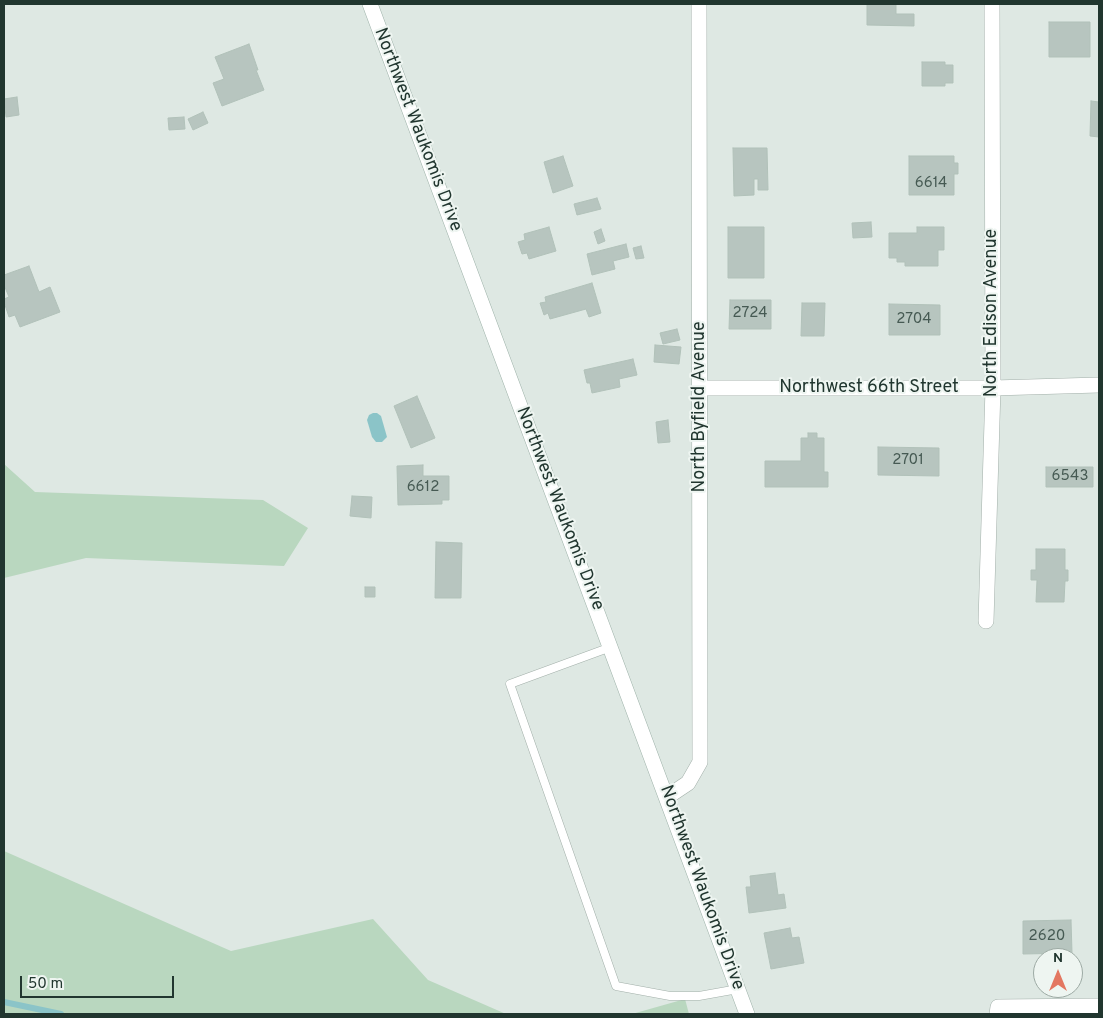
<!DOCTYPE html>
<style>
body{margin:0}
#map{position:relative;width:1103px;height:1018px;overflow:hidden;background:#dee8e3;font-family:Overpass,sans-serif}
canvas{display:block}
.frame{position:absolute;inset:0;border:5px solid #21362f;pointer-events:none}
.north{position:absolute;left:1033px;top:948px;width:50px;height:50px;box-sizing:border-box;background:#eef5f1;border:1px solid #9ca9a3;border-radius:50%;rotate:0deg;font-size:14px;font-weight:700;line-height:20px;text-align:center;color:#21362f}
.north::after{content:'';display:block;margin:auto;width:18px;height:22px;background:#e37761;clip-path:polygon(50% 0,100% 100%,50% 72%,0 100%)}
.scale{position:absolute;left:20px;top:976px;width:154px;height:22px;box-sizing:border-box;border:2px solid #21362f;border-top:0;padding-left:6px;font-size:15px;line-height:18px;white-space:nowrap;color:#21362f;-webkit-text-stroke:4px #eef5f1;paint-order:stroke}
</style>
<div id="map">
<canvas width="1103" height="1018"></canvas>
<div class="frame"></div>
<div class="north">N</div>
<div class="scale">50 m</div>
</div>
<script>
const context = document.querySelector('canvas').getContext('2d');
context.lineJoin = 'round';
function fill(path, color) { context.fillStyle = color; context.fill(path, 'evenodd'); }
const toPath = rows => new Path2D(rows.map(r => 'M' + r).join(''));
function trace(path, color, width, dash) { context.strokeStyle = color; context.lineWidth = width; context.lineCap = dash ? 'butt' : 'round'; context.setLineDash(dash || []); context.stroke(path); }
function drawText(font, color, halo, rows, align = 'center') {
  context.font = font + ' Overpass,sans-serif'; context.lineWidth = 4; context.setLineDash([]); context.textBaseline = 'middle'; context.strokeStyle = halo; context.fillStyle = color; for (const [text, x, y, turn = 0] of rows) {
    context.save(); context.translate(x, y); context.rotate((+turn || 0) * Math.PI / 180); context.textAlign = isNaN(turn) ? turn : align; if (halo) context.strokeText(text, 0, 0); context.fillText(text, 0, 0); context.restore();
  }
}
fill(toPath([
 [4,464,35,492,263,500,308,528,284,566,86,558,4,578],
 [4,851,231,951,373,919,428,980,506,1014,4,1014],
 [685,999,689,1014,632,1014]
]), '#b9d7bf');
fill(toPath([
 [373,413,377,413,381,416,387,437,382,442,376,442,372,437,367,420,369,415]
]), '#8bc4c8');
trace(toPath([
 [4,1002,61,1014]
]), '#8bc4c8', 6);
const building = toPath([
 [867,4,896,4,896,14,914,14,914,26,867,25,867,4],
 [1049,22,1090,22,1090,57,1049,57,1049,22],
 [249,44,258,70,256,70,264,90,222,106,213,83,224,79,215,57,249,44],
 [922,62,945,62,945,65,953,65,953,83,945,83,945,86,922,86,922,62],
 [17,97,19,115,6,117,4,99,17,97],
 [1091,101,1099,102,1099,137,1090,136,1091,101],
 [203,112,208,123,193,130,188,119,203,112],
 [184,117,185,129,169,130,168,118,184,117],
 [733,148,767,148,768,190,758,190,758,179,754,179,754,195,734,196,733,148],
 [563,156,573,186,553,193,544,162,563,156],
 [909,156,954,156,954,163,958,163,958,174,954,174,954,195,909,195,909,156],
 [597,198,601,209,577,215,574,204,597,198],
 [871,222,872,237,853,238,852,223,871,222],
 [549,227,556,251,529,259,527,253,522,254,518,242,525,240,524,234,549,227],
 [728,227,764,227,764,278,728,278,728,227],
 [917,227,944,227,944,250,938,250,938,266,905,266,905,262,897,262,897,258,889,258,889,233,917,233,917,227],
 [601,229,605,241,598,244,594,232,601,229],
 [626,244,629,257,613,261,615,269,592,275,587,254,626,244],
 [641,246,644,258,636,259,633,248,641,246],
 [29,266,39,292,50,287,60,312,20,327,15,315,9,317,4,302,4,299,9,297,4,285,4,275,29,266],
 [592,283,601,313,589,317,586,309,550,319,548,313,544,315,540,303,546,302,545,297,592,283],
 [730,300,771,300,771,329,729,329,730,300],
 [802,303,825,303,824,336,801,336,802,303],
 [889,304,940,305,940,335,889,335,889,304],
 [677,329,680,340,663,344,660,333,677,329],
 [655,345,681,347,679,364,654,362,655,345],
 [633,359,637,375,619,379,620,387,592,393,590,383,587,383,584,370,633,359],
 [417,396,435,438,411,448,394,406,417,396],
 [668,420,670,442,658,443,656,422,668,420],
 [808,433,817,433,817,438,824,438,824,472,828,472,828,487,765,487,765,461,801,461,801,438,808,438,808,433],
 [878,447,939,448,939,476,878,475,878,447],
 [423,465,423,476,449,476,449,500,442,500,442,504,398,505,397,466,423,465],
 [1046,467,1093,467,1093,487,1046,487,1046,467],
 [352,496,372,497,371,518,350,516,352,496],
 [436,542,462,543,461,598,435,598,436,542],
 [1036,549,1065,549,1065,570,1068,570,1068,581,1065,581,1064,602,1036,602,1037,580,1031,580,1031,570,1036,570,1036,549],
 [365,587,375,587,375,597,365,597,365,587],
 [775,873,778,895,784,894,786,908,749,913,746,887,751,887,750,876,775,873],
 [1071,920,1072,953,1023,954,1023,921,1071,920],
 [790,928,792,938,799,937,804,963,771,969,764,933,790,928]
]);
fill(building, '#b7c5bf');
trace(building, '#b1c1b9', 1);
const service = toPath([
 [611,647,510,684,616,986,670,996,699,996,738,989]
]);
const minor = toPath([
 [700,388,993,388,1099,385],
 [986,621,993,388,992,4],
 [667,797,688,783,700,762,699,4],
 [997,1014,998,1007,1099,1006]
]);
const secondary = toPath([
 [370,4,747,1014]
]);
trace(service, '#a2afa9', 9);
trace(minor, '#a2afa9', 16);
trace(secondary, '#9fb3aa', 16);
trace(service, '#fff', 8);
trace(minor, '#fff', 15);
trace(secondary, '#fff', 15);
drawText('15px', '#465a53', null, [
 ["6614",931,184],
 ["2724",750,314],
 ["2704",914,320],
 ["2701",908,461],
 ["6543",1070,477],
 ["6612",423,488],
 ["2620",1047,937]
]);
drawText('18px', '#21362f', '#eef5f1', [
 ["Northwest Waukomis Drive",417,130,69],
 ["North Edison Avenue",992,313,-90],
 ["Northwest 66th Street",869,388],
 ["North Byfield Avenue",700,407,-90],
 ["Northwest Waukomis Drive",559,509,69],
 ["Northwest Waukomis Drive",701,888,70]
]);
</script>
